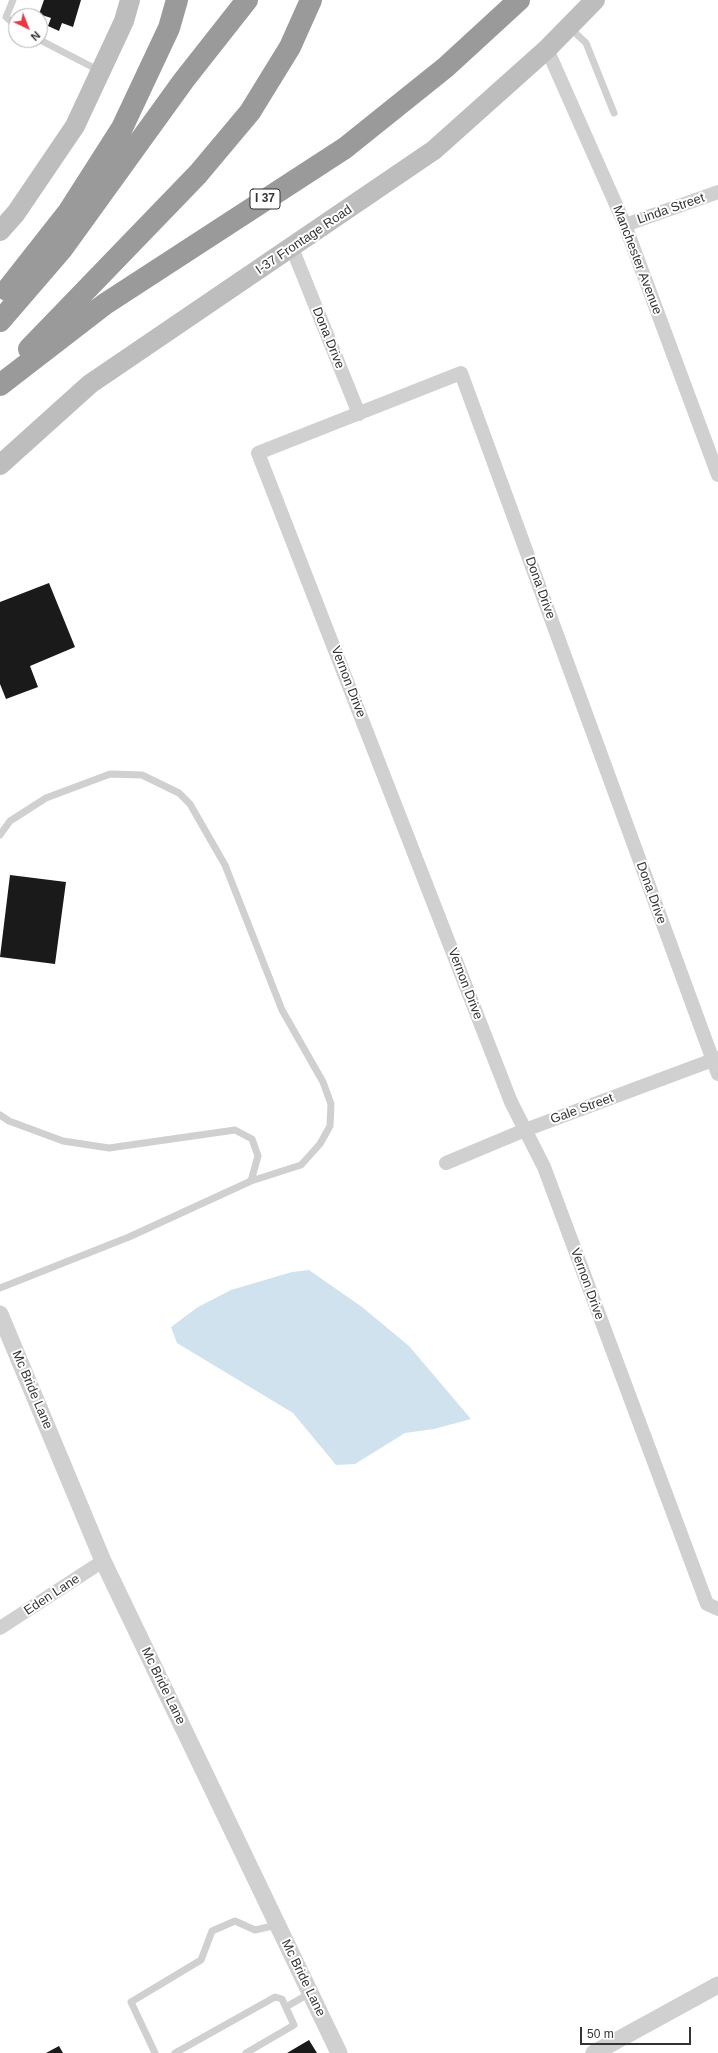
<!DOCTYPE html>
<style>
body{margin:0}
#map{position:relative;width:718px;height:2053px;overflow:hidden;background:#fff;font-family:Arial,sans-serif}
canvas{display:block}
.north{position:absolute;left:8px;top:8px;width:40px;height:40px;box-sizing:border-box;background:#fff;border:1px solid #adadad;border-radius:50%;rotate:137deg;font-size:11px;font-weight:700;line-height:16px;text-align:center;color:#333}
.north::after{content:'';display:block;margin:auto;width:14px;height:18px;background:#e63946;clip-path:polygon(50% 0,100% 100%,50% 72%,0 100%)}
.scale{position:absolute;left:580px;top:2027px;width:111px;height:18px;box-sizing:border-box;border:2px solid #333;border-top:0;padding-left:5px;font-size:12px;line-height:14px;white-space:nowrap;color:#333;-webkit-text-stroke:3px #fff;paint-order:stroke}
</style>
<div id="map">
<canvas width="718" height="2053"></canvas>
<div class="north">N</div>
<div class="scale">50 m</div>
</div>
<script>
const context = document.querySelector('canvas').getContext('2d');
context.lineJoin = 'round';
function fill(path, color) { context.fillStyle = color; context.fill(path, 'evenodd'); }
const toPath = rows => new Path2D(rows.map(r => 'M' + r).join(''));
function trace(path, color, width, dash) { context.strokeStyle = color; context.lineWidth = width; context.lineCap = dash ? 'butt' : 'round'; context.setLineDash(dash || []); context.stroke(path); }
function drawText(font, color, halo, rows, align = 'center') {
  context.font = font + ' Arial,sans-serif'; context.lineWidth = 4; context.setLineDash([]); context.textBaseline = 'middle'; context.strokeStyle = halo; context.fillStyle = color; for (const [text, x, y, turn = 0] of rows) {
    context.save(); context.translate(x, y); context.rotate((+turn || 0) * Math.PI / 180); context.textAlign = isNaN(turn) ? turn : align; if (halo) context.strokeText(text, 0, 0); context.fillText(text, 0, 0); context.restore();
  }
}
fill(toPath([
 [309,1270,362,1307,409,1346,471,1419,434,1429,405,1433,355,1464,336,1465,293,1413,177,1343,171,1327,198,1307,231,1290,292,1272]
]), '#cfe2ee');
fill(toPath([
 [44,0,81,0,73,27,62,23,59,31,48,26,51,18,39,14],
 [49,583,75,647,30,666,38,687,6,699,0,684,0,602],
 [10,875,66,882,55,964,0,957],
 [309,2040,317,2053,287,2053],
 [59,2046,63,2053,46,2053]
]), '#1a1a1a');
trace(toPath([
 [13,0,6,17,16,26],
 [569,27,586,43,614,113],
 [40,40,100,71],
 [0,835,10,821,46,798,110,774,142,775,179,793,190,804,225,865,282,1010,323,1082,331,1104,330,1126,320,1144,301,1165,251,1181],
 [0,1115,9,1121,63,1141,109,1148,235,1130,252,1139,258,1156,251,1181,129,1237,0,1288],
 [286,2007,310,1993],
 [155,2053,131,2002,201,1960,212,1931,235,1921,255,1930,277,1925],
 [175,2053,275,1997,282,1999,294,2025,246,2053]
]), '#d0d0d0', 7);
trace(toPath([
 [547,49,625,225,718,475],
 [625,225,718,192],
 [292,248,359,414],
 [718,1074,461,373,258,453,511,1102,544,1167,707,1604,718,1609],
 [446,1163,525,1130,718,1058],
 [0,1628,103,1561]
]), '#d0d0d0', 14);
trace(toPath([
 [0,1314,103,1561,339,2053],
 [594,2053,718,1985]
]), '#d0d0d0', 17);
trace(toPath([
 [0,231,16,213,75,126,124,21,130,0],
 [0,465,90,384,434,150,547,49,595,0]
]), '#bdbdbd', 20);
trace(toPath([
 [7,290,69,211,122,128,169,28,177,0],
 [0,321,62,249,184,80,247,0],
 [29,349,198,174,250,112,290,47,311,0],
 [0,385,105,304,345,148,446,67,519,0]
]), '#9a9a9a', 22);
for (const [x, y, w] of [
 [265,199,30]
]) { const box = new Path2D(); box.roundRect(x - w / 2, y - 10, w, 20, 3); context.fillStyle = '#fff'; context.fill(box); trace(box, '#333', 1); }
drawText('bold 12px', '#333', null, [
 ["I 37",265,199]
]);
drawText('13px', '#333', '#fff', [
 ["Linda Street",671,209,-19],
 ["I-37 Frontage Road",304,240,-34],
 ["Manchester Avenue",637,260,69],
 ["Dona Drive",328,338,68],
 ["Dona Drive",540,588,70],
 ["Vernon Drive",348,682,69],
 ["Dona Drive",651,893,70],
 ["Vernon Drive",465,984,69],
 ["Gale Street",582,1109,-20],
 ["Vernon Drive",587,1284,70],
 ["Mc Bride Lane",32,1390,67],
 ["Eden Lane",52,1595,-33],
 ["Mc Bride Lane",163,1686,64],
 ["Mc Bride Lane",303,1978,64]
]);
</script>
